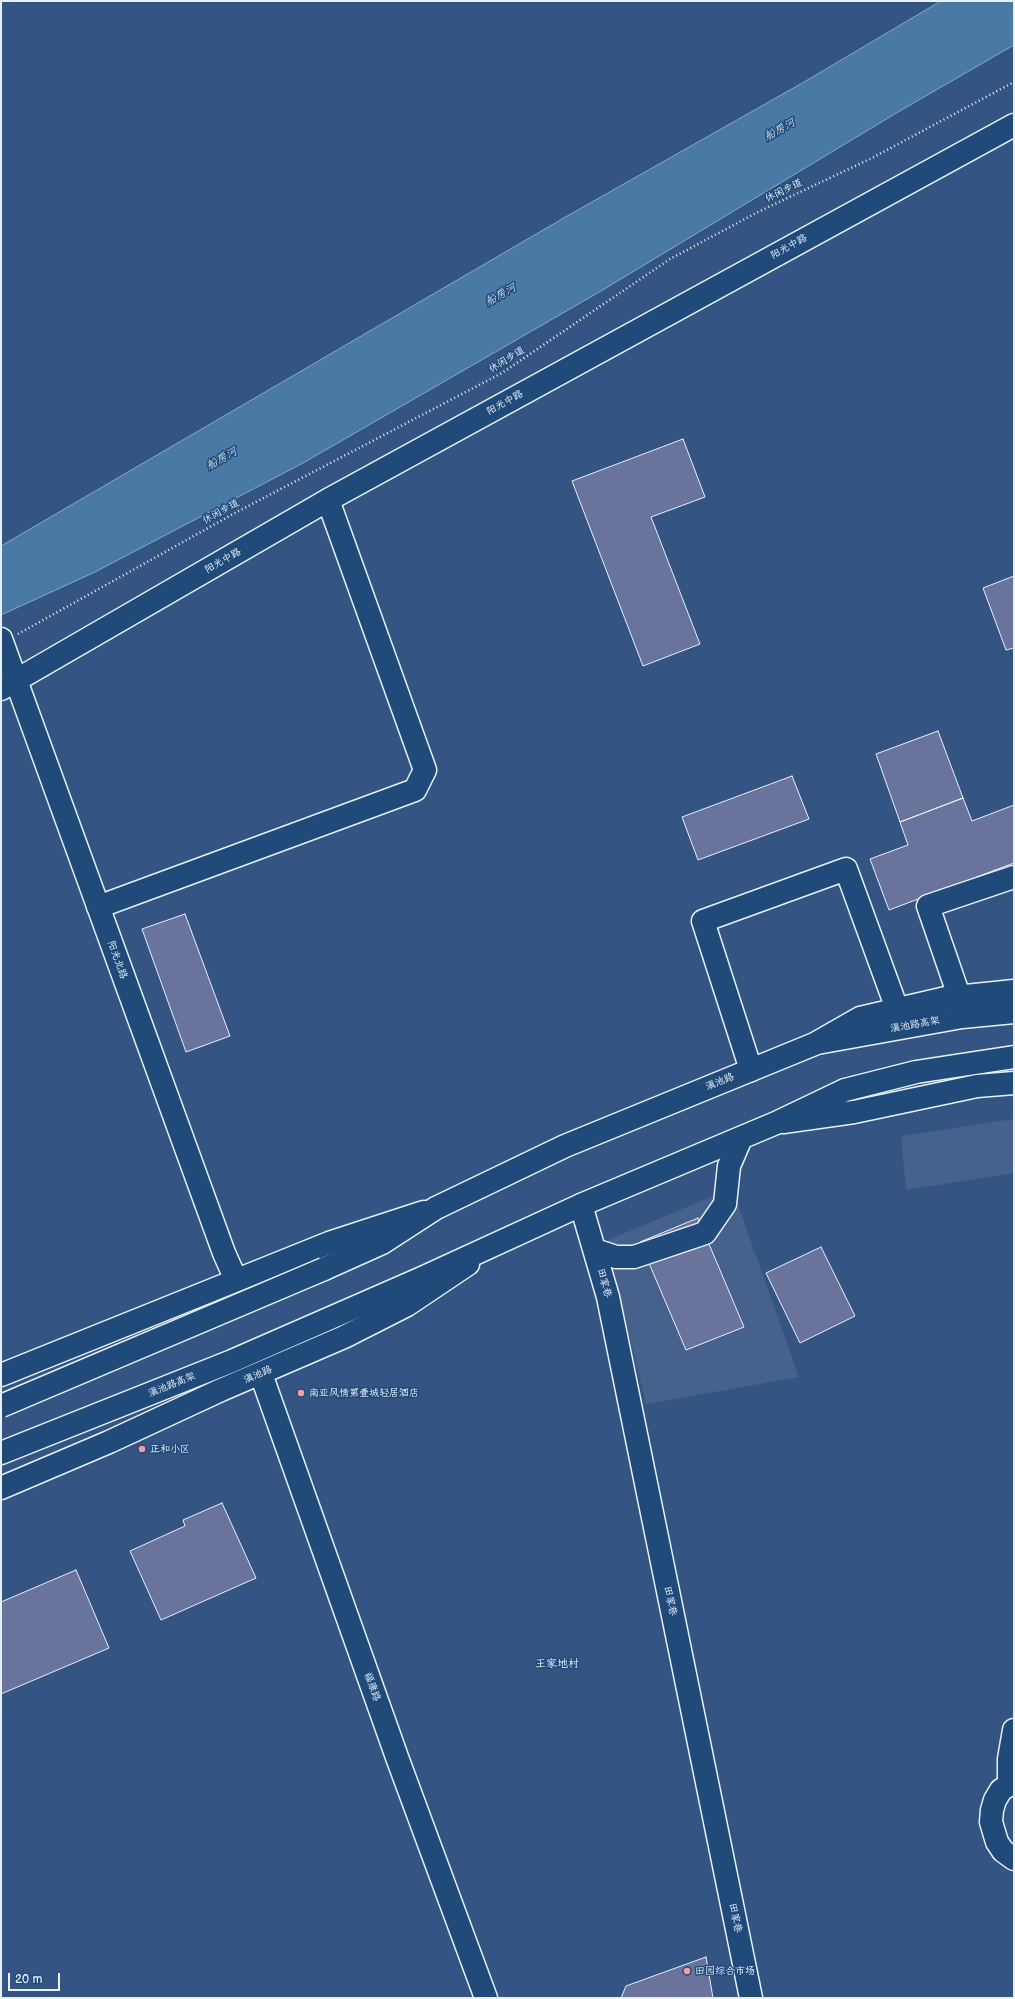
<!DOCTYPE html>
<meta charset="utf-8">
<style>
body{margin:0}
#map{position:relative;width:1015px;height:1999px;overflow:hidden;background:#345584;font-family:"Balsamiq Sans",sans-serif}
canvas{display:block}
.frame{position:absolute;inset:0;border:2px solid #e8f1f8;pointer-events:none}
.scale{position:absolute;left:8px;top:1973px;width:52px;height:18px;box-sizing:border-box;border:2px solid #e8f1f8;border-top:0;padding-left:5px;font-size:12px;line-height:14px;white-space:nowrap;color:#e8f1f8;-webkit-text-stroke:3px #1f4a7a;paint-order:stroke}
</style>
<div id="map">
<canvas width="1015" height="1999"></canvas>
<div class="frame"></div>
<div class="scale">20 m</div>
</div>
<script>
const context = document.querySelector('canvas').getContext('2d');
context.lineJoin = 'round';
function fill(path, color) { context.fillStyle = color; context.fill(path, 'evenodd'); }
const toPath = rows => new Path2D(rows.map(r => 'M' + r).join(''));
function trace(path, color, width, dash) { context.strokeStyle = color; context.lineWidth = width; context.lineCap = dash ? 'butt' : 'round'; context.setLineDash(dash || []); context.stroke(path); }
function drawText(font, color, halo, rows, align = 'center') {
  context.font = font + ' "Balsamiq Sans","LXGW WenKai TC",sans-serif'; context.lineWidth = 3; context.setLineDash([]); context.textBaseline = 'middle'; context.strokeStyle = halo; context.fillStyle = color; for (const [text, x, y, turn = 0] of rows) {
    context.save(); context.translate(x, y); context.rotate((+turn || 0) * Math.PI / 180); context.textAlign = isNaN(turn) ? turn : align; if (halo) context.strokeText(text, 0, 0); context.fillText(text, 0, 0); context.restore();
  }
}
fill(toPath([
 [1014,1119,1014,1173,906,1190,901,1136],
 [732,1188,799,1377,646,1404,606,1241]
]), '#47618d');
const water = toPath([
 [941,1,1014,1,1014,45,898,112,601,291,303,463,95,572,1,615,1,546,562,219,804,82,941,1]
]);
fill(water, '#487aa5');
trace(water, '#88aac6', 1);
const building = toPath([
 [683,439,705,497,651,517,700,644,643,666,572,481,683,439],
 [1014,576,1014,648,1006,650,983,588,1014,576],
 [938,731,963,798,900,822,876,754,938,731],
 [792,776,809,819,698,860,682,817,792,776],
 [963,798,972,821,1014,805,1014,863,889,910,870,859,908,845,900,822,963,798],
 [185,914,230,1036,186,1052,142,929,185,914],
 [698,1218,744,1327,686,1350,640,1242,698,1218],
 [821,1247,855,1316,800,1343,766,1273,821,1247],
 [222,1503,256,1578,161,1620,130,1551,185,1526,183,1520,222,1503],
 [76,1570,109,1648,1,1694,1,1602,76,1570],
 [706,1957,713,1998,621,1998,626,1986,706,1957]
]);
fill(building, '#69739c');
trace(building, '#e8f1f8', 1);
const minor = toPath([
 [1,639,224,1253,236,1280],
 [1,689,328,500,1014,125],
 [98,907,415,790,425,770,328,500],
 [959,996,928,906,1014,877],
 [818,1042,860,1018,946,998,1014,991],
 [751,1070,703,921,846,869,897,1009],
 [783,1122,854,1112,977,1086,1014,1083],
 [581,1205,608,1297,751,1998],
 [595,1250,616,1257,634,1257,705,1233,725,1204,729,1166,741,1138],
 [261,1374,398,1760,486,1998],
 [1,1375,329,1243,424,1212],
 [1,1488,109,1442,221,1390,344,1337,407,1305,468,1264],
 [1014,1782,1001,1790,995,1800,992,1810,991,1822,997,1842,1003,1851,1014,1859],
 [1009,1784,1009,1759,1014,1730]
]);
const major = toPath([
 [324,1269,382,1243,436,1208,565,1146,817,1043,962,1017,1014,1012],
 [1,1453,232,1361,422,1278,581,1205,776,1123,845,1090,916,1072,1014,1057]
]);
trace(minor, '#e8f1f8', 25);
trace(major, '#e8f1f8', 25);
trace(toPath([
 [18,634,235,513,502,373,670,259,758,212,872,158,1014,82]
]), '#e8f1f8', 2.5, [1, 3]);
trace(minor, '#1f4a7a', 22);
trace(major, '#1f4a7a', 22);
const majorBridge = toPath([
 [1,1406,324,1269]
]);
trace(majorBridge, '#e8f1f8', 25, []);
trace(majorBridge, '#1f4a7a', 22);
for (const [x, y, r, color] of [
 [301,1393,4,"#ff9aa2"],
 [142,1449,4,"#ff9aa2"],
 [687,1971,4,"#ff9aa2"]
]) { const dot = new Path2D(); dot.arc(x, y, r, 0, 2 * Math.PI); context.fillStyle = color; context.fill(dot); trace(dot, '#1f4a7a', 1.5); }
drawText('10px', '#e8f1f8', '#1f4a7a', [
 ["休闲步道",784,191,-26],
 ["阳光中路",789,247,-29],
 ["休闲步道",507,360,-32],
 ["阳光中路",505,403,-29],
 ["休闲步道",221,512,-29],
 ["阳光中路",223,561,-30],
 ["阳光北路",117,960,70],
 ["滇池路高架",915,1025,-10],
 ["滇池路",720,1082,-22],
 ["田家巷",604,1283,75],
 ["滇池路",258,1375,-23],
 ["滇池路高架",172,1385,-22],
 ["田家巷",670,1601,78],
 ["福康路",372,1687,70],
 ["田家巷",735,1918,78]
]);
drawText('10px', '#e8f1f8', '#1f4a7a', [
 ["南亚风情第壹城轻居酒店",309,1393],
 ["正和小区",150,1449],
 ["田园综合市场",695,1971]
], 'left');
drawText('italic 11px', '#d0dfec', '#1f4a7a', [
 ["船房河",780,130,-30],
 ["船房河",501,295,-30],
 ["船房河",222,459,-30]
]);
drawText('11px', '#e8f1f8', '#1f4a7a', [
 ["王家地村",557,1664]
]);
</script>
